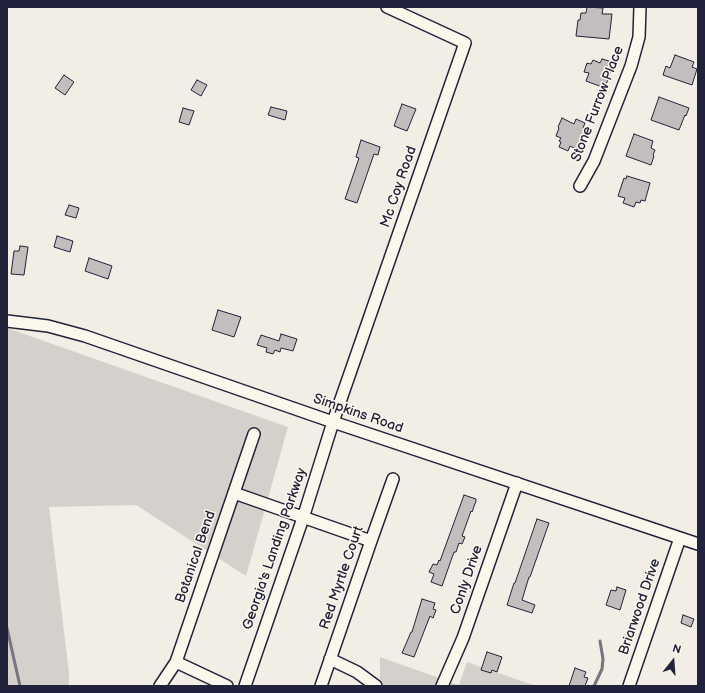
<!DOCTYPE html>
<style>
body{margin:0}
#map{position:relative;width:705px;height:693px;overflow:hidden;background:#f2eee5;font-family:"Balsamiq Sans",sans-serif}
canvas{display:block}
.frame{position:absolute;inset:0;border:8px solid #22223b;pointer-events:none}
.north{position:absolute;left:653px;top:641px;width:40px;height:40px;-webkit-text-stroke:3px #fbf7ec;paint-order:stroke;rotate:17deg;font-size:11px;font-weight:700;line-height:16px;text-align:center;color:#22223b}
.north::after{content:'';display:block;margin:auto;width:14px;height:18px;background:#22223b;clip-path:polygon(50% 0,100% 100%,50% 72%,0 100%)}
</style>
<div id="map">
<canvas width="705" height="693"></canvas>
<div class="frame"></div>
<div class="north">N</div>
</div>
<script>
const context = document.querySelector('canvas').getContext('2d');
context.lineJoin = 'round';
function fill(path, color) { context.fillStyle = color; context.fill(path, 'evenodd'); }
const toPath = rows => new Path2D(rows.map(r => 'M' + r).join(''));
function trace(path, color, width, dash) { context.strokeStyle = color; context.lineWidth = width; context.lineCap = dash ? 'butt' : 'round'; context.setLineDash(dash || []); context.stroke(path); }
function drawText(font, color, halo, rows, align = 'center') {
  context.font = font + ' "Balsamiq Sans",sans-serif'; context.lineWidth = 3; context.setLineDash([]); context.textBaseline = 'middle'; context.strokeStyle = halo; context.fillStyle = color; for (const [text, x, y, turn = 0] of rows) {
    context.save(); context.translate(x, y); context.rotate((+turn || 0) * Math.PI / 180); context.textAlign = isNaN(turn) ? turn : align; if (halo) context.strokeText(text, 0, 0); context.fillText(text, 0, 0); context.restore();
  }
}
fill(toPath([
 [7,328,288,427,246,576,136,505,49,507,69,673,69,686,7,686],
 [380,657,459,685,467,662,536,686,380,686]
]), '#d4d1cc');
trace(toPath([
 [7,628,20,686],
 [594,686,602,669,603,659,600,641]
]), '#76747f', 3);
const building = toPath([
 [587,7,603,8,602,14,612,14,609,39,576,36,578,20,580,20,581,13,586,13,587,7],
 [675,55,694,62,692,67,697,69,692,85,663,75,666,66,670,68,675,55],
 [602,59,612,62,610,66,612,67,605,88,586,81,589,73,584,72,587,63,591,64,593,60,600,63,602,59],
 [64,75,74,82,65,95,55,88,64,75],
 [197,80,207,85,201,96,191,90,197,80],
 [659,97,689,108,686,116,685,115,679,130,651,120,659,97],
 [402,104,416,109,407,131,394,126,402,104],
 [271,107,287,111,285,120,268,115,271,107],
 [183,108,194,111,189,125,179,122,183,108],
 [562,118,574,124,576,119,585,123,583,128,587,129,578,150,570,146,568,151,559,147,561,142,559,141,561,138,556,136,559,128,558,127,562,118],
 [634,134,653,141,651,148,655,150,653,155,654,156,651,165,626,156,634,134],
 [361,140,380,147,378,155,374,154,357,203,345,199,359,158,356,157,361,140],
 [627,176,650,183,645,201,641,200,640,203,636,202,634,207,623,203,625,198,618,196,624,178,626,179,627,176],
 [69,205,79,208,76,218,65,215,69,205],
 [57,236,73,241,70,252,54,247,57,236],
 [20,246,28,247,24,275,11,274,14,251,19,251,20,246],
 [89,258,112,266,108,279,85,271,89,258],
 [218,310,241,317,234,337,212,330,218,310],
 [281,334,297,339,293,351,281,348,280,352,275,350,273,354,266,352,267,348,257,345,261,335,279,341,281,334],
 [464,495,476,499,476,501,472,512,471,511,462,536,465,537,462,544,459,543,456,552,454,552,442,586,431,582,434,574,429,572,433,564,437,565,439,560,440,561,464,495],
 [537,519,549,523,530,577,529,577,522,600,535,605,532,613,507,605,514,583,515,583,537,519],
 [617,587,626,590,620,610,606,605,611,590,616,591,617,587],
 [422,599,435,603,433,609,436,610,433,618,430,616,414,657,402,653,411,632,412,632,422,599],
 [683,615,694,619,691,627,681,623,683,615],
 [487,652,502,657,497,672,492,670,491,673,481,670,487,652],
 [575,668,586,672,584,677,588,678,585,686,569,686,575,668]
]);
fill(building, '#c2bebe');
trace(building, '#22223b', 1);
const minor = toPath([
 [580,186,594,161,631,66,639,37,640,7],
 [7,321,48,326,85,336,333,422,698,544],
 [234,493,371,541],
 [330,659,357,672,376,686],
 [176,662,227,686],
 [160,686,176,662,254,434],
 [245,686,303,518,333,422,465,43,387,7],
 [321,686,371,541,393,479],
 [442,686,463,638,517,483],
 [629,686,680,538]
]);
trace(minor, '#22223b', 14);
trace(minor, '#fbf7ec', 11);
drawText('14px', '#22223b', '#fbf7ec', [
 ["Stone Furrow Place",598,104,-69],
 ["Mc Coy Road",399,187,-71],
 ["Simpkins Road",358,414,19],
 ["Georgia's Landing Parkway",275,549,-71],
 ["Botanical Bend",196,557,-71],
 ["Red Myrtle Court",342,578,-71],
 ["Conly Drive",467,580,-71],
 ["Briarwood Drive",640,607,-71]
]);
</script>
